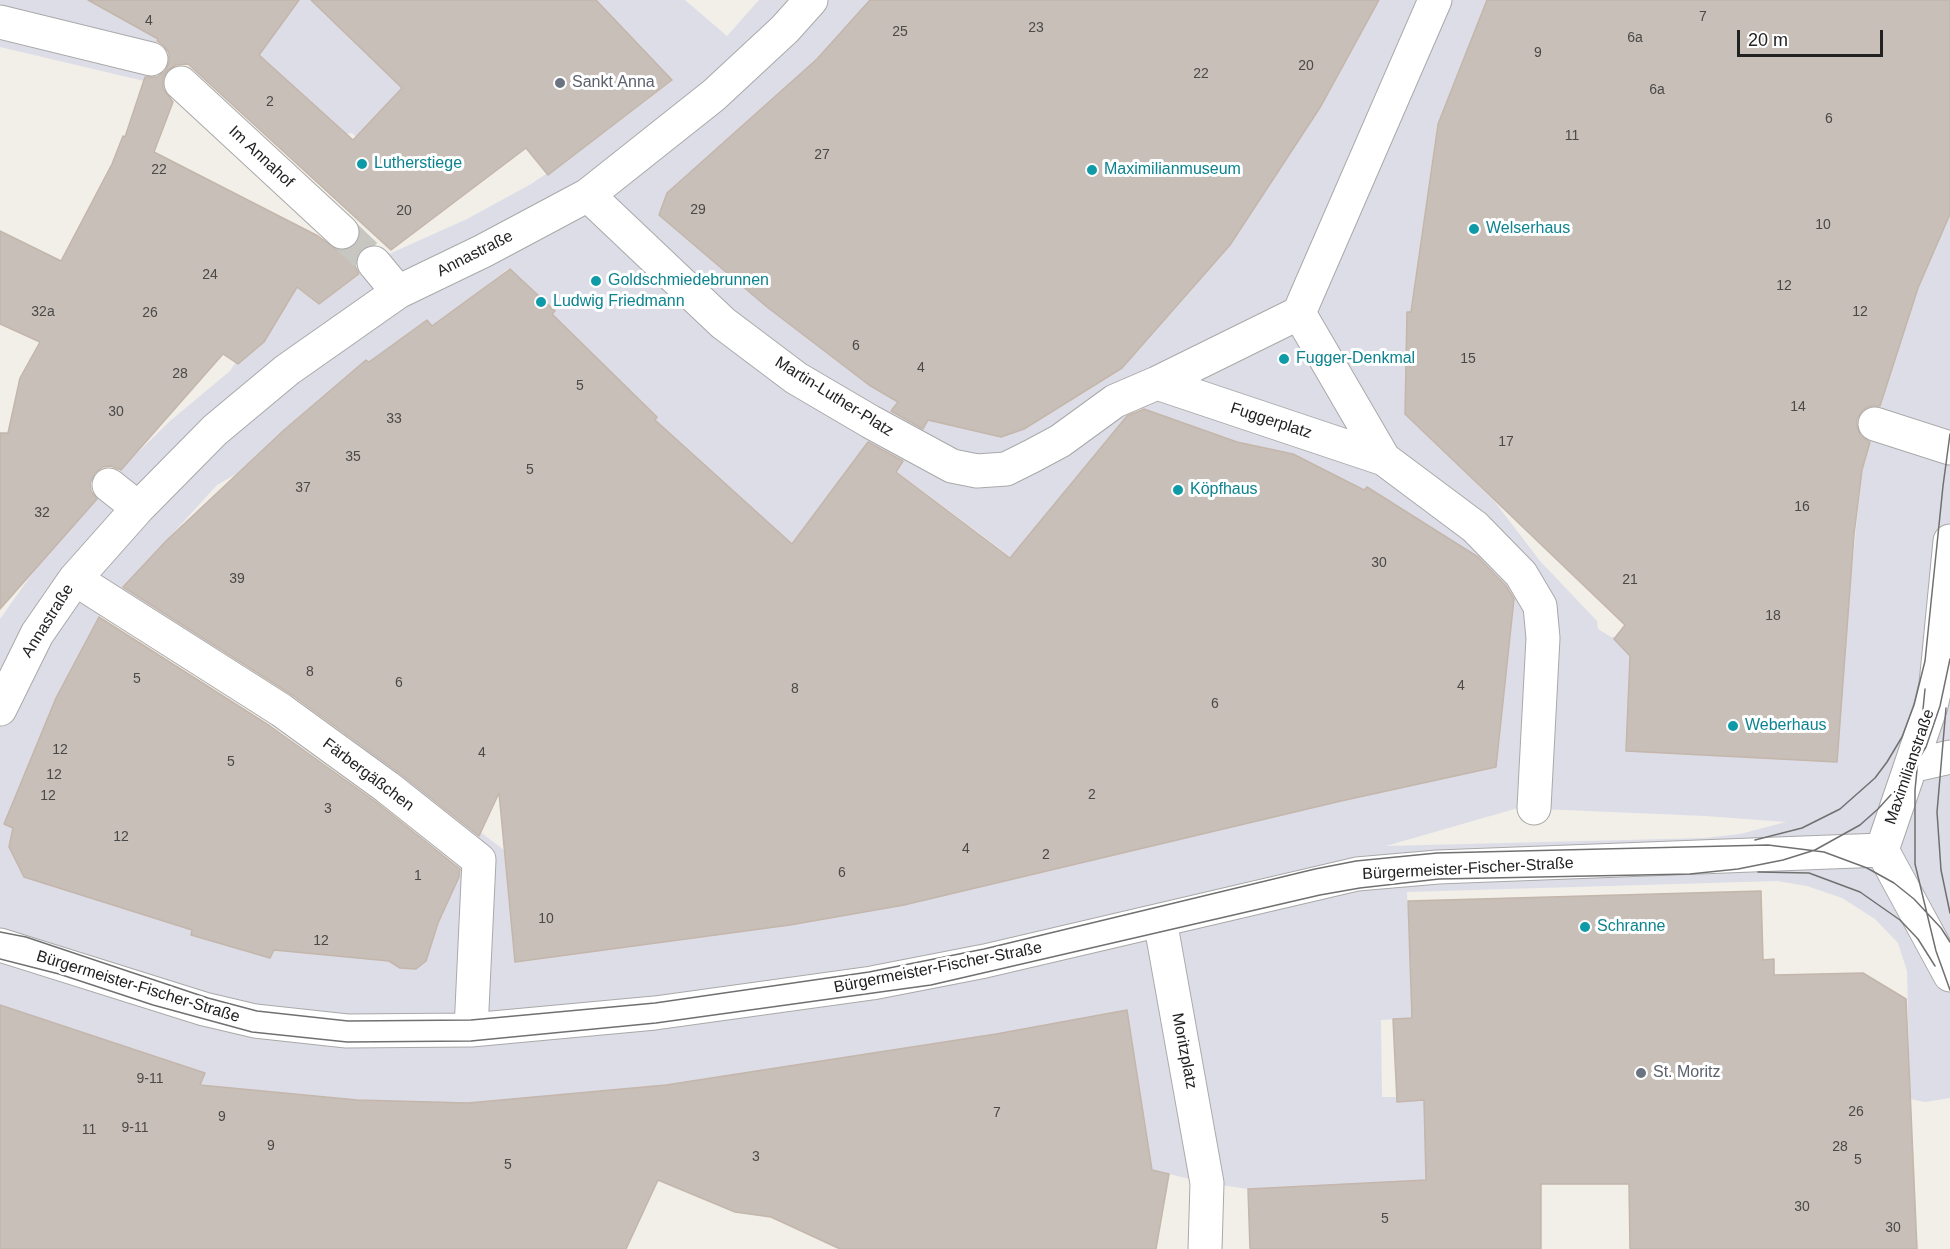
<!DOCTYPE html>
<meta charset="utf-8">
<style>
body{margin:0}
#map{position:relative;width:1950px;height:1249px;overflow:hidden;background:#f2efe9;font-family:Arial,sans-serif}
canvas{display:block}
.scale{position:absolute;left:1737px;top:30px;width:146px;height:27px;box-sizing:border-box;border:3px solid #222;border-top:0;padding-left:8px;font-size:18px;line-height:21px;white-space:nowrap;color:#222;-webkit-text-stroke:4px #fff;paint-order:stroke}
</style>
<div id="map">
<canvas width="1950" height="1249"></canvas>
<div class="scale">20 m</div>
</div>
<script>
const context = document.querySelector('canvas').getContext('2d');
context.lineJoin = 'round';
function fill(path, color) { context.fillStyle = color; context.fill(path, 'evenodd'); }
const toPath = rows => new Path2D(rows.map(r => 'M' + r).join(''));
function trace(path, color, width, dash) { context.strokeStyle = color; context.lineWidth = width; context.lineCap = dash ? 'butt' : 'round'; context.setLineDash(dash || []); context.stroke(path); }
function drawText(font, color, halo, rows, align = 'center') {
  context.font = font + ' Arial,sans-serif'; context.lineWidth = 6; context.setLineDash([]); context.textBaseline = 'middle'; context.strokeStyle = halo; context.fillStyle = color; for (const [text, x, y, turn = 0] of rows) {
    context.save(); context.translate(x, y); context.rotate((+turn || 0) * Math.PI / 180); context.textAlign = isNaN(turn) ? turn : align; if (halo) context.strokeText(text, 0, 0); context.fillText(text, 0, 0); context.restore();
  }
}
fill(toPath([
 [0,0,94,0,93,3,157,39,144,81,0,47],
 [299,0,311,0,402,88,356,137,352,133,346,134,259,55],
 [594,0,685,0,727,36,759,0,870,0,817,59,691,172,660,215,767,307,869,385,928,420,1001,437,1024,429,1099,382,1230,245,1324,101,1379,0,1487,0,1437,125,1411,312,1407,313,1406,414,1495,502,1540,561,1597,621,1598,629,1611,637,1631,637,1627,751,1837,761,1845,638,1862,470,1891,371,1918,288,1950,214,1950,1098,1925,1102,1910,1099,1907,971,1898,943,1875,919,1842,898,1807,886,1777,881,1407,892,1410,960,1413,969,1416,1018,1381,1020,1382,1097,1397,1097,1397,1102,1424,1100,1426,1180,1248,1189,1207,1183,1152,1170,1126,1010,996,1034,666,1085,468,1103,357,1100,200,1085,0,1017,0,619,37,567,125,465,170,421,230,371,254,334,297,287,319,304,389,254,467,219,531,184,576,154,672,81],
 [509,268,554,311,552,314,657,417,655,420,792,544,864,447,1036,576,1090,462,1137,409,1143,409,1237,442,1271,449,1274,452,1303,459,1364,490,1367,487,1513,607,1496,767,1341,801,909,904,790,925,515,962,504,850,402,773,125,586,217,485,238,473,284,430,366,360,369,362,427,320,434,329,456,309],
 [101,615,229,691,406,819,462,870,438,923,426,961,416,969,400,968,389,961,275,950,270,958,192,930,37,881,13,828,4,824,58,695],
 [1518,808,1705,816,1786,822,1740,834,1704,838,1386,846]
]), '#dddde8');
const building = toPath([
 [88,0,299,0,259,55,353,140,402,88,311,0,596,0,672,80,548,175,526,148,391,250,188,64,176,65,168,70,163,78,163,88,173,102,154,152,318,236,337,250,346,250,357,255,355,266,359,274,319,304,297,287,264,342,238,364,223,354,121,470,111,466,103,467,95,473,90,483,91,491,97,499,0,609,0,433,8,433,20,378,40,342,0,324,0,231,61,261,112,164,123,136,125,137,145,77,157,77,165,71,169,63,169,53,164,46,157,41,158,39,88,0],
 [870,0,1379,0,1321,106,1230,245,1122,368,1024,429,1001,437,928,420,923,429,891,411,898,402,869,385,767,307,659,215,667,193,817,59,870,0],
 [1487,0,1950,0,1950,214,1918,288,1880,406,1870,406,1863,410,1857,419,1857,427,1861,436,1870,442,1862,470,1854,535,1837,762,1626,751,1630,656,1614,639,1625,625,1405,414,1407,312,1411,312,1438,124,1487,0],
 [510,269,555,311,552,314,657,417,655,420,792,544,868,442,903,461,896,472,1010,558,1127,416,1144,409,1237,442,1293,454,1364,490,1367,487,1478,557,1506,586,1514,599,1496,767,1341,801,904,905,790,925,515,962,499,793,479,836,398,772,292,695,123,587,166,541,284,430,366,360,369,362,427,320,432,326,510,269],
 [99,617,270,726,376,802,460,869,459,877,438,923,426,961,416,969,400,968,389,961,274,950,270,958,191,935,192,930,24,877,9,847,13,828,4,824,56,698,99,617],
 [1761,891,1763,960,1774,959,1774,975,1863,973,1906,999,1917,1249,1630,1249,1629,1184,1541,1184,1541,1249,1250,1249,1248,1189,1426,1180,1424,1100,1397,1102,1393,1019,1412,1018,1408,901,1761,891],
 [0,1005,205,1073,200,1085,357,1100,468,1103,666,1085,996,1034,1127,1010,1152,1170,1169,1174,1156,1249,840,1249,771,1217,735,1212,658,1180,626,1249,0,1249,0,1005]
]);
fill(building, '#c7bfb8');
trace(building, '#c4b6ab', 1.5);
trace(toPath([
 [342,232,374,263]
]), '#c8c6c1', 33, [33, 16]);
const minor = toPath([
 [1435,0,1299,313,1384,459,1475,527,1521,574,1540,606,1543,638,1534,808],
 [0,22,151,59],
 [181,83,342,232],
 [588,195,723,323,796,378,871,422,952,466,977,471,1006,469,1032,456,1060,441,1115,401,1157,383,1299,313],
 [374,263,398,292],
 [1157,383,1384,459],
 [1875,424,1950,448],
 [109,485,138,508],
 [1950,541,1936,684,1931,706,1882,850,1950,975],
 [75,579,281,710,387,787,479,860,471,1030],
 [0,709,37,634,75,579,138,508,215,430,287,370,398,292,483,251,588,195,714,95,785,29,811,0],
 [1911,766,1950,757],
 [1160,920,1207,1183,1205,1249],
 [0,945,204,1009,255,1021,347,1031,471,1030,655,1013,872,983,985,961,1357,874,1438,867,1882,850]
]);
trace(minor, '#a9a9a9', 35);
trace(minor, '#fff', 33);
trace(toPath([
 [1925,689,1915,790,1915,864,1936,951,1950,990],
 [1946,708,1937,812,1941,870,1950,913],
 [1755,840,1802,828,1840,809,1875,778,1887,762,1902,737,1914,705,1925,661,1943,486,1950,434],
 [1758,872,1809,873,1860,892,1900,920,1918,939,1935,966],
 [0,932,26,937,208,998,257,1011,348,1021,471,1020,655,1003,869,972,984,949,1315,869,1356,861,1437,853,1768,845,1824,852,1867,868,1894,883,1914,899,1941,928,1950,942],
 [0,959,59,974,153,1005,252,1032,347,1042,471,1041,656,1023,931,985,1320,895,1360,888,1439,879,1690,874,1738,869,1783,860,1815,850,1860,825,1878,809,1908,776,1926,747,1940,706,1950,659]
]), '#707070', 1.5);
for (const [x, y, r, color] of [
 [560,83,6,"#6b7280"],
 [362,164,6,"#0f9aa8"],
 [1092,170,6,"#0f9aa8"],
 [1474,229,6,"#0f9aa8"],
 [596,281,6,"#0f9aa8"],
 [541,302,6,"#0f9aa8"],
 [1284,359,6,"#0f9aa8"],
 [1178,490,6,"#0f9aa8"],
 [1733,726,6,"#0f9aa8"],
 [1585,927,6,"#0f9aa8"],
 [1641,1073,6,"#6b7280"]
]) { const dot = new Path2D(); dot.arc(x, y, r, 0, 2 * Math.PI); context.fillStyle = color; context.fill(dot); trace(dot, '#fff', 2); }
drawText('14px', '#4b4948', null, [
 ["7",1703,17],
 ["4",149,21],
 ["23",1036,28],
 ["25",900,32],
 ["6a",1635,38],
 ["9",1538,53],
 ["20",1306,66],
 ["22",1201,74],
 ["6a",1657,90],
 ["2",270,102],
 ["6",1829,119],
 ["11",1572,136],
 ["27",822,155],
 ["22",159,170],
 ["29",698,210],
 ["20",404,211],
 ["10",1823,225],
 ["24",210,275],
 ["12",1784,286],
 ["32a",43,312],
 ["12",1860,312],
 ["26",150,313],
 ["6",856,346],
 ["15",1468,359],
 ["4",921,368],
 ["28",180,374],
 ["5",580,386],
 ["14",1798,407],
 ["30",116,412],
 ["33",394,419],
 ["17",1506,442],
 ["35",353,457],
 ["5",530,470],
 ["37",303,488],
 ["16",1802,507],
 ["32",42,513],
 ["30",1379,563],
 ["39",237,579],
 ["21",1630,580],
 ["18",1773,616],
 ["8",310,672],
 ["5",137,679],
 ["6",399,683],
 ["4",1461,686],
 ["8",795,689],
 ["6",1215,704],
 ["12",60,750],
 ["4",482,753],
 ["5",231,762],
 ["12",54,775],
 ["2",1092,795],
 ["12",48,796],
 ["3",328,809],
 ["12",121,837],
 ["4",966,849],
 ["2",1046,855],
 ["6",842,873],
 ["1",418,876],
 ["10",546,919],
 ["12",321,941],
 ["9-11",150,1079],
 ["26",1856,1112],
 ["7",997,1113],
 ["9",222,1117],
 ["9-11",135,1128],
 ["11",89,1130],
 ["9",271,1146],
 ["28",1840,1147],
 ["3",756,1157],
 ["5",1858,1160],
 ["5",508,1165],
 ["30",1802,1207],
 ["5",1385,1219],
 ["30",1893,1228]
]);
drawText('16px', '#5b616d', '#fff', [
 ["Sankt Anna",572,83],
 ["St. Moritz",1653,1073]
], 'left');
drawText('16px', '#222', '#fff', [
 ["Im Annahof",261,157,43],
 ["Annastraße",475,254,-27],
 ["Martin-Luther-Platz",834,397,32],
 ["Fuggerplatz",1271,421,18],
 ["Annastraße",48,621,-58],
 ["Maximilianstraße",1910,767,-71],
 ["Färbergäßchen",368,775,37],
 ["Bürgermeister-Fischer-Straße",1468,869,-3],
 ["Bürgermeister-Fischer-Straße",938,968,-11],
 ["Bürgermeister-Fischer-Straße",138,987,17],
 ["Moritzplatz",1184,1051,79]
]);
drawText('16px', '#0d838f', '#fff', [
 ["Lutherstiege",374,164],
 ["Maximilianmuseum",1104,170],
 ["Welserhaus",1486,229],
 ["Goldschmiedebrunnen",608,281],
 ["Ludwig Friedmann",553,302],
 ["Fugger-Denkmal",1296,359],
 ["Köpfhaus",1190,490],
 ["Weberhaus",1745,726],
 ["Schranne",1597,927]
], 'left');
</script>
